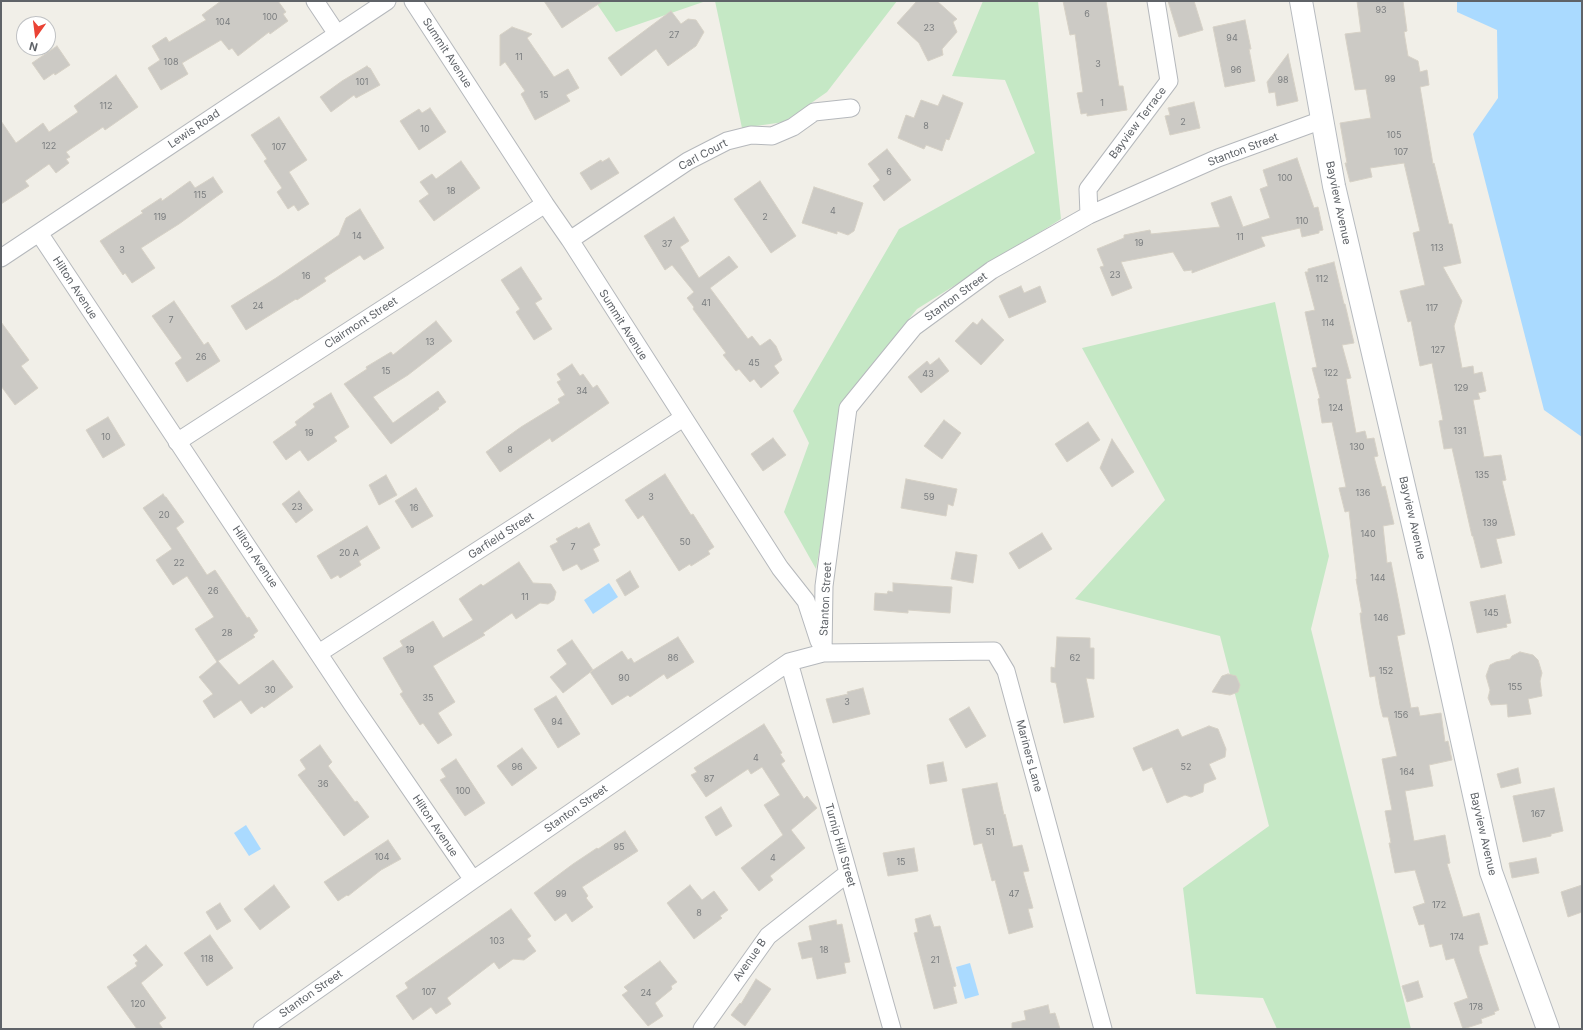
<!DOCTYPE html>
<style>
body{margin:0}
#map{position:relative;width:1583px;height:1030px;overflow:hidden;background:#f1efe8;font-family:Inter,sans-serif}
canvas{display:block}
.frame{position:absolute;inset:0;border:2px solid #5f6368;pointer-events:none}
.north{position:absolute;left:16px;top:16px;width:40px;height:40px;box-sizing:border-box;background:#fff;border:1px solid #bfc1c3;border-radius:50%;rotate:194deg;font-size:11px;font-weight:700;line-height:16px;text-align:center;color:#5f6368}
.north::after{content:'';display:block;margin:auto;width:14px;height:18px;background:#ea4335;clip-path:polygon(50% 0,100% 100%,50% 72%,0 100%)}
</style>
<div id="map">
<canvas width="1583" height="1030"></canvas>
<div class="frame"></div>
<div class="north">N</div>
</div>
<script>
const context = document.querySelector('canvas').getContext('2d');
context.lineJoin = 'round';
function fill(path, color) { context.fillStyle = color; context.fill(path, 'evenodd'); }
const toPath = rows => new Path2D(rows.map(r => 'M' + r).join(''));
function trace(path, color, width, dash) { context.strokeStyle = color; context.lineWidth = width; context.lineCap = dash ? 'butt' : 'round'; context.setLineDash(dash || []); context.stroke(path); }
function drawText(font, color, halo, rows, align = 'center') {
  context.font = font + ' Inter,sans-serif'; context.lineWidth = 3; context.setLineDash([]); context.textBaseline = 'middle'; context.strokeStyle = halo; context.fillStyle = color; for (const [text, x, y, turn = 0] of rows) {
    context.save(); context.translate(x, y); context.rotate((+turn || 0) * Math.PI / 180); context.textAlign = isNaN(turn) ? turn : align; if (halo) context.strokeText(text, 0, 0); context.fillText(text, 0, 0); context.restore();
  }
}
fill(toPath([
 [595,1,706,1,616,32],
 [715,1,897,1,827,92,784,122,742,128],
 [983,1,1038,1,1061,219,917,309,847,395,816,569,784,512,809,443,793,411,899,229,1035,153,1005,80,952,76],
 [1275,302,1329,556,1311,629,1411,1029,1277,1029,1263,998,1196,994,1183,888,1269,826,1220,636,1075,599,1165,500,1082,348]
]), '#c5e8c5');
fill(toPath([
 [1457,1,1582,1,1582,437,1544,410,1473,134,1498,98,1497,30,1457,12],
 [609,583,618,597,593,614,584,600],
 [246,825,261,849,249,856,234,833],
 [970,963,979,995,965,999,956,967]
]), '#aadaff');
const building = toPath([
 [221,1,278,1,286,12,283,14,288,21,270,34,269,32,238,56,232,48,229,50,221,40,182,63,188,74,161,90,148,68,160,60,152,46,166,37,169,42,206,20,202,15,221,1],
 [544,1,603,1,562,28,544,1],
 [917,1,937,1,957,19,953,22,957,32,942,49,943,55,928,61,919,43,897,23,917,1],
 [1063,1,1106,1,1119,86,1123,86,1127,110,1087,116,1087,113,1081,114,1077,93,1083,92,1075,34,1070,35,1063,1],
 [1168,1,1194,1,1203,30,1179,37,1168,1],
 [1357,1,1403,1,1407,31,1404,32,1408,56,1418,61,1420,72,1427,70,1429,85,1420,87,1433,164,1434,163,1449,224,1452,224,1461,263,1443,267,1462,301,1454,326,1462,368,1473,366,1474,374,1482,372,1486,391,1478,393,1480,399,1473,400,1484,457,1501,455,1506,480,1502,481,1515,535,1496,539,1502,563,1481,568,1473,536,1472,536,1452,448,1444,449,1439,421,1443,420,1432,363,1420,366,1411,321,1408,322,1400,291,1425,285,1413,233,1420,231,1404,163,1370,168,1372,177,1350,182,1345,163,1347,163,1340,123,1371,118,1366,89,1355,90,1345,34,1361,32,1357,1],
 [671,11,681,24,688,19,696,20,704,32,696,46,668,66,656,49,621,76,608,58,671,11],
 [1245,20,1251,49,1249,49,1255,81,1225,87,1213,27,1245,20],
 [512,27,532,34,527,38,554,77,568,69,579,88,566,95,570,101,535,120,521,94,525,91,505,62,500,66,500,35,512,27],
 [57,46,70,65,55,75,54,73,44,80,32,63,57,46],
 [1288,54,1298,101,1277,106,1275,92,1269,93,1267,82,1288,54],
 [367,66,369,68,370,68,380,85,356,98,354,95,331,112,320,97,342,81,367,66],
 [116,75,138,107,105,130,103,127,66,152,70,157,66,159,69,163,56,173,49,164,25,181,29,186,1,204,1,121,16,143,43,123,49,132,78,112,74,106,116,75],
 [943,95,963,103,949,140,946,139,942,151,926,145,924,149,898,138,906,115,914,118,921,100,938,106,943,95],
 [1194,102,1200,128,1170,135,1165,116,1170,115,1168,108,1194,102],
 [430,108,446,132,419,150,400,121,419,109,422,113,430,108],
 [279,117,307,160,289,172,309,204,298,211,294,205,288,209,277,192,282,188,264,161,267,159,251,135,279,117],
 [887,149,911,180,884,201,873,186,880,180,868,164,887,149],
 [609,158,619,173,591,190,580,173,601,160,602,162,609,158],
 [1297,158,1314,208,1318,207,1323,230,1319,231,1319,233,1302,237,1300,228,1261,237,1265,246,1192,273,1192,270,1184,271,1173,252,1121,262,1132,288,1112,296,1100,267,1104,266,1097,249,1124,238,1124,235,1150,230,1151,234,1220,227,1211,203,1231,196,1243,227,1270,218,1260,189,1268,186,1263,170,1297,158],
 [461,161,480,188,434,221,419,201,429,194,420,182,432,174,436,179,461,161],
 [213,177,223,192,179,224,141,248,155,268,132,283,125,273,123,275,100,241,143,213,141,211,161,198,162,201,190,181,195,188,213,177],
 [760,181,796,236,771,253,734,199,760,181],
 [814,187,863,203,854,231,848,235,837,231,837,234,802,223,814,187],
 [360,209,384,248,364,260,360,255,324,278,326,281,297,300,296,299,246,330,231,306,276,278,329,242,339,235,346,218,360,209],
 [674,217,689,241,680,247,699,278,729,256,738,267,710,288,748,339,752,336,760,346,770,339,776,346,782,360,774,366,779,373,761,388,754,379,750,382,739,369,736,371,723,355,726,353,693,309,694,307,687,298,694,292,672,265,665,270,644,236,674,217],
 [1334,262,1344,304,1345,304,1354,343,1342,345,1351,378,1346,379,1356,433,1365,431,1367,439,1374,438,1378,456,1374,457,1382,487,1385,486,1394,524,1383,526,1387,563,1391,562,1405,634,1397,636,1411,708,1418,707,1420,716,1441,713,1445,742,1448,741,1452,760,1429,765,1433,786,1405,791,1414,841,1445,835,1450,863,1447,864,1463,917,1479,913,1488,944,1479,946,1479,951,1499,1010,1494,1012,1495,1014,1481,1019,1482,1023,1463,1029,1454,1003,1468,998,1454,958,1446,960,1442,944,1430,947,1424,924,1419,925,1413,907,1425,903,1415,870,1395,873,1389,843,1391,843,1385,811,1392,810,1382,759,1397,756,1388,717,1383,717,1380,705,1375,676,1370,677,1361,623,1360,613,1362,613,1356,579,1357,579,1349,511,1345,512,1339,488,1346,487,1332,422,1322,423,1318,399,1320,398,1312,368,1317,367,1305,312,1315,310,1305,272,1308,272,1308,269,1334,262],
 [521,267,542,299,535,303,552,329,534,340,516,312,520,309,501,280,521,267],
 [1021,286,1024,293,1040,286,1046,302,1009,318,999,296,1021,286],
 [174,301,204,345,208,342,220,361,187,382,175,363,182,358,152,316,174,301],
 [982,319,1004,340,981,365,955,341,973,322,977,325,982,319],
 [436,321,452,341,408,375,373,397,393,423,438,391,446,402,438,408,439,409,391,444,344,384,367,369,366,367,391,352,393,355,436,321],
 [1,322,29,360,21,366,38,388,15,405,1,386,1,322],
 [939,358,949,371,921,393,908,377,927,361,930,365,939,358],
 [572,364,580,376,583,374,593,388,597,385,609,403,552,442,550,438,500,472,486,452,521,427,560,403,558,399,565,395,557,382,561,380,557,374,572,364],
 [331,393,349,427,334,437,337,441,308,461,300,450,286,460,273,442,297,425,295,422,315,407,313,404,331,393],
 [108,417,125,445,103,458,86,430,108,417],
 [944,420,961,433,942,459,924,446,944,420],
 [1088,422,1100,440,1067,462,1055,444,1088,422],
 [773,438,786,455,763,471,751,454,773,438],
 [1112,439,1134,472,1112,487,1100,468,1112,439],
 [665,474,691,515,693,514,714,547,708,551,710,554,691,566,690,564,679,571,643,515,638,519,625,500,665,474],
 [386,475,397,495,379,505,369,485,386,475],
 [906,479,957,489,953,506,948,504,946,516,901,508,906,479],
 [416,488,433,516,412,528,395,501,416,488],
 [299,491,313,510,296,523,282,504,299,491],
 [163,494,165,497,166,497,184,522,176,528,207,575,215,570,247,618,249,617,258,631,253,635,255,637,218,661,239,685,273,660,293,687,264,708,262,706,251,714,241,700,214,718,203,701,213,694,199,677,217,662,195,629,214,617,187,576,173,585,156,560,172,549,143,508,163,494],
 [589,523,600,545,593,549,599,561,581,570,577,564,563,571,550,546,558,542,556,539,577,527,578,529,589,523],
 [367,526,380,548,359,561,361,565,340,578,338,575,331,579,317,556,367,526],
 [1042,533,1052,549,1019,569,1009,553,1042,533],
 [956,552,977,555,973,583,951,579,956,552],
 [519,562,533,583,551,584,556,592,554,600,548,604,540,603,516,619,512,613,483,633,485,635,433,666,455,702,438,713,452,735,438,744,423,723,420,725,400,694,403,692,383,658,403,646,400,641,433,621,443,638,473,620,459,599,481,584,483,586,519,562],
 [630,571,639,587,625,596,616,580,630,571],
 [893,583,952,587,950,613,908,610,908,613,874,610,875,593,887,594,888,591,893,592,893,583],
 [1505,595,1511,623,1506,624,1507,627,1477,633,1470,602,1505,595],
 [678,637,694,662,667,679,664,674,630,697,628,695,612,705,590,672,622,651,628,660,631,658,634,663,678,637],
 [1057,637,1090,638,1090,648,1094,648,1094,679,1086,678,1094,717,1064,723,1056,683,1051,682,1051,667,1055,668,1057,637],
 [572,640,593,670,563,693,550,677,567,664,557,650,572,640],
 [1520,652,1533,655,1538,660,1542,673,1540,681,1542,696,1528,699,1531,714,1508,717,1507,704,1491,705,1488,698,1490,690,1486,676,1490,665,1496,662,1510,659,1512,656,1520,652],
 [1228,674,1236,676,1240,685,1238,692,1230,695,1212,692,1222,676,1228,674],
 [863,688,870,714,833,723,826,699,848,694,847,692,863,688],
 [556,696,580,734,558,748,534,709,556,696],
 [969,707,986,736,966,748,949,719,969,707],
 [764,724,782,753,780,754,785,761,781,764,804,799,807,796,817,808,791,830,805,848,770,876,773,880,759,891,741,868,783,835,764,805,780,795,762,767,751,774,748,769,706,797,691,775,697,772,694,768,764,724],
 [1209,726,1218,729,1226,749,1225,757,1209,764,1216,779,1204,784,1203,792,1191,797,1185,795,1167,803,1152,767,1143,771,1133,748,1178,729,1182,737,1209,726],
 [320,745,332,762,328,766,355,802,357,801,369,817,344,836,298,775,306,769,300,760,320,745],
 [522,748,537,768,512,786,497,766,522,748],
 [456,759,485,803,465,816,440,780,446,777,441,769,456,759],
 [943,762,947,781,930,784,927,765,943,762],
 [1518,768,1521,783,1501,788,1497,774,1518,768],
 [997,783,1004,815,1005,814,1013,847,1022,845,1029,871,1023,872,1033,908,1028,909,1033,927,1009,934,995,880,992,881,982,843,974,845,962,789,997,783],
 [1554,788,1563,831,1551,834,1551,836,1523,842,1513,796,1554,788],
 [721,807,732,826,716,836,705,817,721,807],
 [625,831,638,851,582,887,588,896,586,898,593,907,572,922,566,913,555,921,534,893,573,864,597,848,598,849,625,831],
 [388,840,401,859,381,870,348,896,347,895,338,901,324,882,388,840],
 [914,848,918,871,888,876,883,853,914,848],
 [1536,858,1539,873,1512,878,1509,863,1536,858],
 [274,885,290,907,260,930,244,909,274,885],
 [690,885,702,900,714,891,728,910,720,916,722,918,694,939,667,903,690,885],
 [1582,885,1582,912,1568,917,1561,892,1582,885],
 [220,903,231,921,217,930,206,912,220,903],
 [511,909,531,936,527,939,536,951,524,960,513,959,499,969,494,962,447,998,451,1004,436,1014,431,1007,413,1020,396,996,408,988,405,983,511,909],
 [930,915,934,927,940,926,956,986,953,987,957,1003,934,1009,914,933,918,932,915,919,930,915],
 [836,920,837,925,842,924,850,962,844,963,846,973,817,979,812,957,802,959,798,943,812,940,809,926,836,920],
 [210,935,233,968,207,986,184,953,210,935],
 [146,945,163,965,141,983,166,1018,159,1023,163,1029,137,1029,107,987,137,966,135,963,138,961,133,955,146,945],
 [660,961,677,982,671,986,672,989,655,1003,663,1016,648,1026,622,995,628,991,624,987,660,961],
 [756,979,771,989,745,1026,731,1015,740,1003,741,1004,756,979],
 [1418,981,1423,997,1407,1002,1402,986,1418,981],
 [1048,1005,1050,1014,1055,1013,1060,1029,1012,1029,1012,1023,1026,1020,1024,1011,1048,1005]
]);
fill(building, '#cccac5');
trace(building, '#d6d1c6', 1);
const minor = toPath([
 [315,1,337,34],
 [413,1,545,204,570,240,780,568,806,601,819,641],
 [1089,215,1088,189,1169,81,1156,1],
 [39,233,352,704,473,880],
 [570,240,688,161,727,141,751,135,772,136,793,127,814,112,851,108],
 [1,258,387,1],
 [177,442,545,204],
 [319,653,683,418],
 [823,653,824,586,848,408,914,327,992,270,1089,215,1218,158,1322,120],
 [789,662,892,1029],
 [262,1029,473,880,789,662,823,653,994,651,1006,671,1103,1029],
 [702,1029,768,936,848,873]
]);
const secondary = toPath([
 [1301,1,1334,186,1441,645,1491,872,1548,1029]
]);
trace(minor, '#b5b8bc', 19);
trace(secondary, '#b6babf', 24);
trace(minor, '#fff', 17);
trace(secondary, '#fff', 22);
drawText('9px', '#7a7d7f', null, [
 ["93",1381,10],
 ["6",1087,14],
 ["100",270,17],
 ["104",223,22],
 ["23",929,28],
 ["27",674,35],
 ["94",1232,38],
 ["11",519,57],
 ["108",171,62],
 ["3",1098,64],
 ["96",1236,70],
 ["99",1390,79],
 ["98",1283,80],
 ["101",362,82],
 ["15",544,95],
 ["1",1102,103],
 ["112",106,106],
 ["2",1183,122],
 ["8",926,126],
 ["10",425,129],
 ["105",1394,135],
 ["122",49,146],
 ["107",279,147],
 ["107",1401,152],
 ["6",889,172],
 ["100",1285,178],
 ["18",451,191],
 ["115",200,195],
 ["4",833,211],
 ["119",160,217],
 ["2",765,217],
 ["110",1302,221],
 ["14",357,236],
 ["11",1240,237],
 ["19",1139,243],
 ["37",667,244],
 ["113",1437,248],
 ["3",122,250],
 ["23",1115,275],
 ["16",306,276],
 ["112",1322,279],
 ["41",706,303],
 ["24",258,306],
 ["117",1432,308],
 ["7",171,320],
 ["114",1328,323],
 ["13",430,342],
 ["127",1438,350],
 ["26",201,357],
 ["45",754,363],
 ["15",386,371],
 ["122",1331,373],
 ["43",928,374],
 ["129",1461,388],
 ["34",582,391],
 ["124",1336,408],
 ["131",1460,431],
 ["19",309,433],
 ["10",106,437],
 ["130",1357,447],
 ["8",510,450],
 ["135",1482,475],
 ["136",1363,493],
 ["3",651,497],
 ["59",929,497],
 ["23",297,507],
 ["16",414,508],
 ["20",164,515],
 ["139",1490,523],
 ["140",1368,534],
 ["50",685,542],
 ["7",573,547],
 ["20 A",349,553],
 ["22",179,563],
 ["144",1378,578],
 ["26",213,591],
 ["11",525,597],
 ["145",1491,613],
 ["146",1381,618],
 ["28",227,633],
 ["19",410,650],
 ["86",673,658],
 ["62",1075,658],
 ["152",1386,671],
 ["90",624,678],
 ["155",1515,687],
 ["30",270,690],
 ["35",428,698],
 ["3",847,702],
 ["156",1401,715],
 ["94",557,722],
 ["4",756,758],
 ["96",517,767],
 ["52",1186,767],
 ["164",1407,772],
 ["87",709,779],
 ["36",323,784],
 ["100",463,791],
 ["167",1538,814],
 ["51",990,832],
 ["95",619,847],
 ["104",382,857],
 ["4",773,858],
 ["15",901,862],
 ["99",561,894],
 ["47",1014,894],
 ["172",1439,905],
 ["8",699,913],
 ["174",1457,937],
 ["103",497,941],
 ["18",824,950],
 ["118",207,959],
 ["21",935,960],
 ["107",429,992],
 ["24",646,993],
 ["120",138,1004],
 ["178",1476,1007]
]);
drawText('11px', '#5f6368', '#fff', [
 ["Summit Avenue",447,53,57],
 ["Bayview Terrace",1138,123,-53],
 ["Lewis Road",194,129,-34],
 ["Stanton Street",1243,150,-21],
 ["Carl Court",703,155,-28],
 ["Bayview Avenue",1338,203,78],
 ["Hilton Avenue",75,288,57],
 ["Stanton Street",956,297,-36],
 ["Clairmont Street",361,323,-33],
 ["Summit Avenue",623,325,58],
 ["Bayview Avenue",1412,518,77],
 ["Garfield Street",501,536,-33],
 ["Hilton Avenue",255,557,56],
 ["Stanton Street",826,599,-87],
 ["Mariners Lane",1029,756,75],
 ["Stanton Street",576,809,-35],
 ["Hilton Avenue",435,826,56],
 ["Bayview Avenue",1483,834,77],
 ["Turnip Hill Street",840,845,74],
 ["Avenue B",750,960,-55],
 ["Stanton Street",311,994,-35]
]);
</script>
